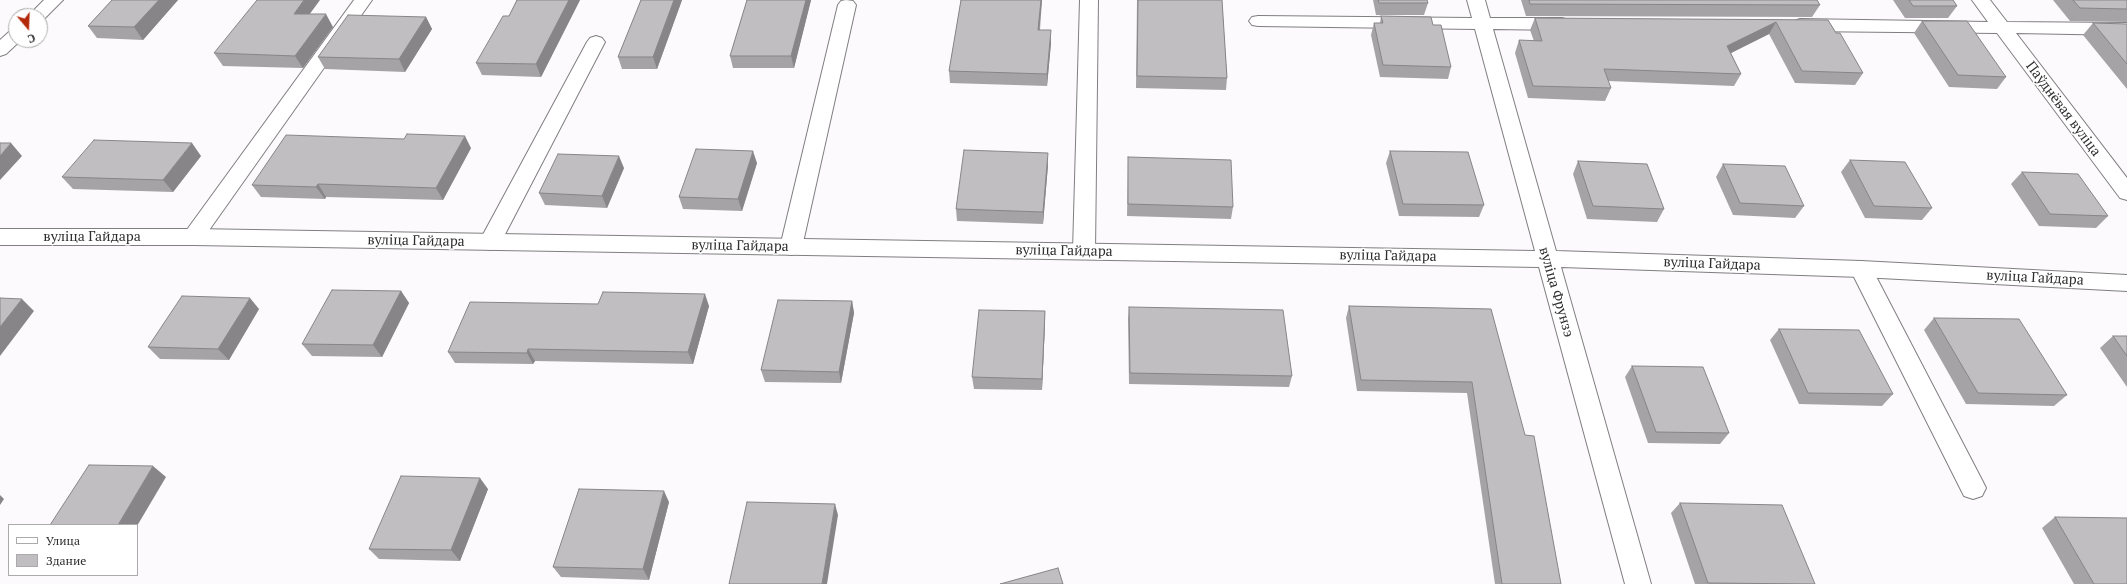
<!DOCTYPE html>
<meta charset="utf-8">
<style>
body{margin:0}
#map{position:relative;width:2127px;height:584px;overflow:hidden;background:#fcfafd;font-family:"PT Serif",serif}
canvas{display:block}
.legend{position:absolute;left:8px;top:524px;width:130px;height:52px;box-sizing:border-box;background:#fff;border:1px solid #acabac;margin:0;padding:5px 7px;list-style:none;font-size:12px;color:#2f2e2f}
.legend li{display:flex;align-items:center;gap:8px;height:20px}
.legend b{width:20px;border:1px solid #acabac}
.north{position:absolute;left:8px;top:8px;width:40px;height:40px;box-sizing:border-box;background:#fff;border:1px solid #acabac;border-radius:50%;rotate:161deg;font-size:11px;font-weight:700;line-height:16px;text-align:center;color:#2f2e2f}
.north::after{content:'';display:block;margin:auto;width:14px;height:18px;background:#b5290b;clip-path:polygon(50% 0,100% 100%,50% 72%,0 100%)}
</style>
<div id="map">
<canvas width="2127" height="584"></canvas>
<ul class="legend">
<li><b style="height:5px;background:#fff"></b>Улица</li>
<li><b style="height:11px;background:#c1bec1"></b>Здание</li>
</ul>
<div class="north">С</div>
</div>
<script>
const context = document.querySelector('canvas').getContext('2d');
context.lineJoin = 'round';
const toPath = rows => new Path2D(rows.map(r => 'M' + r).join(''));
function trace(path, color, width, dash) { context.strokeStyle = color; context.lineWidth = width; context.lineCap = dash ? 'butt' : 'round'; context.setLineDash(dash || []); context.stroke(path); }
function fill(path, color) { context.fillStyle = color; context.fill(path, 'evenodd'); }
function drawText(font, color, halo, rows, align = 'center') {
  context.font = font + ' "PT Serif",serif'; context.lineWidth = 3; context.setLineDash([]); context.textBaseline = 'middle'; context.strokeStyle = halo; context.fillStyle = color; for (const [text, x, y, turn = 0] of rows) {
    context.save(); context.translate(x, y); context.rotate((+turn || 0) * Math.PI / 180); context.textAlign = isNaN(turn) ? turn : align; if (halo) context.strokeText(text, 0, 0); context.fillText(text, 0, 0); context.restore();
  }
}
const service = toPath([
 [354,0,372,0,200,243,193,245,186,243,182,237,186,231,354,0],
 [846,0,853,1,856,5,802,247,799,253,791,255,783,253,780,247,838,5,841,1,846,0],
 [1080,0,1098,0,1095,251,1092,257,1084,259,1076,257,1073,251,1080,0],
 [596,36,602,38,605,42,501,242,498,248,490,250,482,248,479,242,587,42,590,38,596,36],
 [1861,261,1869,263,1982,480,1986,488,1982,496,1973,499,1964,496,1850,269,1853,263,1861,261]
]);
const minor = toPath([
 [44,0,63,0,43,20,40,21,40,16,28,16,44,0],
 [1467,0,1485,0,1490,18,1562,18,1568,20,1571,24,1568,28,1562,30,1493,29,1556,251,1861,261,2127,275,2127,291,1861,277,1561,267,1651,584,1625,584,1539,267,193,245,0,245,0,229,193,229,1535,251,1475,29,1258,26,1252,25,1249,21,1252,17,1258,16,1472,18,1467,0],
 [1972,0,1990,0,2007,22,2127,23,2127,35,2016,33,2127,178,2127,200,2120,198,1997,33,1800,31,1794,29,1791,25,1794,21,1800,19,1988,22,1972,0],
 [16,29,16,40,21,40,6,54,0,56,0,40,10,31,16,29]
]);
trace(service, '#807e81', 2);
trace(minor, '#807e81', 2);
fill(service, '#fff');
fill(minor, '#fff');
fill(toPath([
 [112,0,178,0,143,40,97,38,88,26],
 [517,0,580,0,541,77,482,75,476,63,509,16],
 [641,0,682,0,657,69,622,69,618,57],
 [747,0,811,0,794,68,733,68,730,56],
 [961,0,1042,0,1040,30,1051,43,1047,86,950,83,949,71],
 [1137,0,1222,0,1227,78,1226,90,1136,88],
 [1373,0,1427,0,1428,3,1424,15,1376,15],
 [1521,0,1817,0,1820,5,1812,17,1526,16],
 [1893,0,1953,0,1957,6,1948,18,1905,18],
 [2053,0,2127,0,2127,22,2070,21],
 [310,14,333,27,303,68,223,66,214,53],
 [1381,16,1433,25,1451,67,1448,79,1380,77,1371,35,1374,23,1380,23],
 [426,17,432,29,405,72,325,69,318,57],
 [1535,18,1828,20,1836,33,1863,73,1855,85,1795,83,1769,34,1731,53,1741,74,1734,86,1608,81,1611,88,1605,101,1528,98,1515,53,1519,40,1534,41,1530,30],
 [1922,21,2006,77,1997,89,1949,87,1914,33],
 [2093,23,2127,24,2127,89,2083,35],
 [471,148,443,200,326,197,325,199,261,197,252,185],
 [1390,151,1484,205,1479,217,1399,216,1386,163],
 [201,156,173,192,73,189,62,177],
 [1128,157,1233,207,1231,219,1127,216],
 [1850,160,1932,208,1922,220,1865,218,1841,172],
 [1578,161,1664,209,1657,222,1587,219,1573,174],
 [757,163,742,211,683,209,679,197],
 [1723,164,1804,206,1795,218,1733,215,1716,177],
 [1048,165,1043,224,957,221,956,209],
 [624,168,607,208,545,205,539,193],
 [2022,172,2108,216,2096,228,2039,226,2011,184],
 [401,291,409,303,382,357,312,356,302,344],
 [852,301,854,313,841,383,765,382,761,370],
 [709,306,693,364,535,361,533,364,455,363,448,352],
 [1349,306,1491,309,1561,584,1495,584,1467,393,1357,391,1346,318],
 [1129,307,1292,376,1289,387,1129,384,1128,319],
 [259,309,229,360,160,359,148,347],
 [1045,311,1045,323,1042,390,974,389,972,377],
 [1934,318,2067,395,2054,406,1966,404,1924,330],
 [1779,329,1893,394,1882,406,1799,404,1770,340],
 [2113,336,2127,336,2127,387,2100,348],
 [1632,366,1729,433,1720,444,1648,443,1625,377],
 [488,489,460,561,379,559,369,549],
 [669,502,649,580,561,577,553,567],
 [1680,503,1815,584,1695,584,1671,513],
 [2055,517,2127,584,2074,584,2042,528]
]), '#a6a3a6');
fill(toPath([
 [159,0,178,0,143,40,134,27],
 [304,0,320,0,301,26,294,14],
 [569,0,580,0,541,77,536,64],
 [674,0,682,0,657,69,653,57],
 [806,0,811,0,794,68,791,56],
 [1041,0,1042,0,1038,42,1038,30],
 [326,14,333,27,303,68,295,56],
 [426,17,432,29,405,72,399,59],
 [1776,22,1769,34,1721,58,1727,46],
 [1051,30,1051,43,1047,86,1047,74],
 [465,136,471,148,443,200,436,188],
 [11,143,22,156,0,180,0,156],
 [192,143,201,156,173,192,163,180],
 [753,151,757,163,742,211,738,199],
 [1048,153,1048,165,1043,224,1043,212],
 [619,156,624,168,607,208,602,196],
 [318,184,326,197,325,199,316,187],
 [401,291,409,303,382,357,373,345],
 [705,294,709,306,693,364,688,352],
 [250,298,259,309,229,360,218,349],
 [22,299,34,311,0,356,0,327],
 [852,301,854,313,841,383,839,372],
 [1045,311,1045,323,1042,390,1042,379],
 [528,349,535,361,533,364,527,353],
 [153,466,166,477,137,526,137,525,118,525],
 [480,478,488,489,460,561,451,550],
 [664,491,669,502,649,580,643,569],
 [0,495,4,499,0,505],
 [835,504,838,515,827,584,822,584]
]), '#878587');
const building = toPath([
 [112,0,159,0,134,27,88,26,112,0],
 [257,0,304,0,294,14,326,14,295,56,214,53,257,0],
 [517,0,569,0,536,64,476,63,503,16,509,16,517,0],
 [641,0,674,0,653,57,618,57,641,0],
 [747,0,806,0,791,56,730,56,747,0],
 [961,0,1041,0,1038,30,1051,30,1047,74,949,71,961,0],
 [1138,0,1222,0,1227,78,1137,76,1138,0],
 [1378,0,1427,0,1428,3,1379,3,1378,0],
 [1529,0,1817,0,1820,5,1530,4,1529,0],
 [1909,0,1953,0,1957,6,1913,6,1909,0],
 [2073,0,2127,0,2127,9,2080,8,2073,0],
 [348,15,426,17,399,59,318,57,348,15],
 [1381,16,1431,17,1433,25,1441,25,1451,67,1383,65,1374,23,1383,23,1381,16],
 [1535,18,1828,20,1836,33,1840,33,1863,73,1802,71,1776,22,1727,46,1741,74,1604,69,1611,88,1533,86,1519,40,1542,41,1535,18],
 [1922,21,1967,21,2006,77,1958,75,1922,21],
 [2093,23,2127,24,2127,64,2093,23],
 [407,134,465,136,436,188,318,184,316,187,252,185,286,135,404,139,407,134],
 [94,140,192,143,163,180,62,177,94,140],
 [0,143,11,143,0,156,0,143],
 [696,149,753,151,738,199,679,197,696,149],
 [964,150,1048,153,1043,212,956,209,964,150],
 [1390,151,1468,152,1484,205,1403,204,1390,151],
 [558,154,619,156,602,196,539,193,558,154],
 [1128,157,1231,160,1233,207,1128,204,1128,157],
 [1850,160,1905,162,1932,208,1874,206,1850,160],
 [1578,161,1647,164,1664,209,1593,206,1578,161],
 [1723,164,1785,166,1804,206,1740,203,1723,164],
 [2022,172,2078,174,2108,216,2050,214,2022,172],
 [332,290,401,291,373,345,302,344,332,290],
 [603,292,705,294,688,352,528,349,527,353,448,352,470,302,598,304,603,292],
 [182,296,250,298,218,349,148,347,182,296],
 [0,298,22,299,0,327,0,298],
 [778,300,852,301,839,372,761,370,778,300],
 [1349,306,1491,309,1525,435,1534,436,1561,584,1502,584,1472,382,1361,380,1349,306],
 [1129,307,1283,310,1292,376,1130,373,1129,307],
 [979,310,1045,311,1042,379,972,377,979,310],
 [1934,318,2019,319,2067,395,1978,393,1934,318],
 [1779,329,1859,330,1893,394,1808,393,1779,329],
 [2113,336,2127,336,2127,356,2113,336],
 [1632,366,1703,367,1729,433,1656,432,1632,366],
 [89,465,153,466,118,525,50,525,89,465],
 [401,476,480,478,451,550,369,549,401,476],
 [579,489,664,491,643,569,553,567,579,489],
 [747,502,835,504,822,584,729,584,747,502],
 [1680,503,1782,505,1815,584,1708,583,1680,503],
 [2055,517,2127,518,2127,584,2094,584,2055,517],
 [1058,568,1063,584,1000,584,1058,568]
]);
fill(building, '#c1bec1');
trace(building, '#878587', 1);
drawText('14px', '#2f2e2f', '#fff', [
 ["Паўднёвая вуліца",2063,109,53],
 ["вуліца Гайдара",92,237],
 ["вуліца Гайдара",416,241,1],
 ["вуліца Гайдара",740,246,1],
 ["вуліца Гайдара",1064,251,1],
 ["вуліца Гайдара",1388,256,1],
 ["вуліца Гайдара",1712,264,2],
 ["вуліца Гайдара",2035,278,3],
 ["вуліца Фрунзэ",1556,292,74]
]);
</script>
